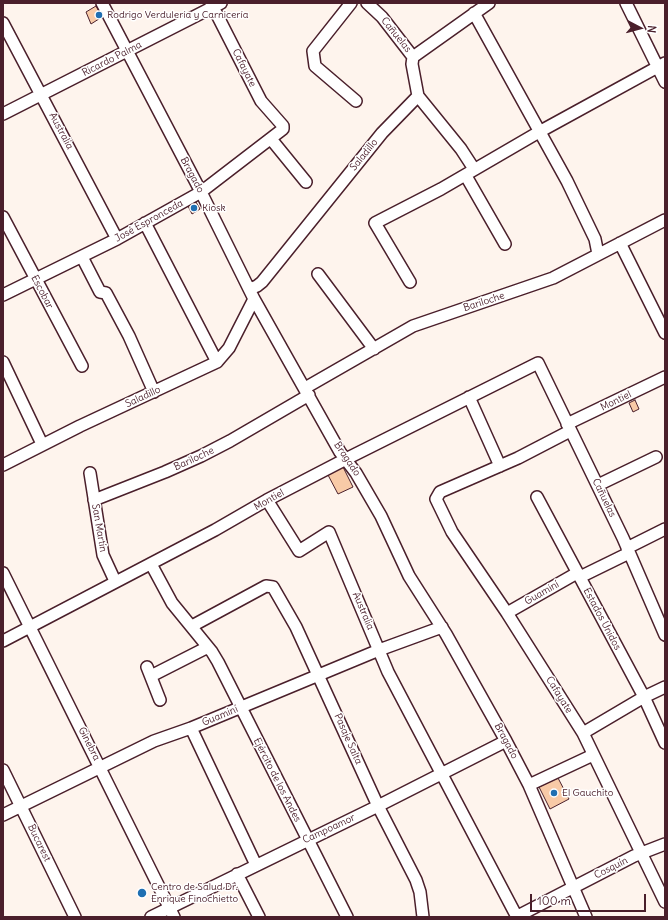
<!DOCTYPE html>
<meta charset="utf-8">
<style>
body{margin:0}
#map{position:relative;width:668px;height:920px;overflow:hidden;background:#fef4ed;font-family:Delius,sans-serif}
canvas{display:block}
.frame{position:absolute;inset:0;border:4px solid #4a1f2b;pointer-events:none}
.north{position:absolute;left:620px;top:8px;width:40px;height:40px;-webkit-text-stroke:3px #fff;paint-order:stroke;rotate:96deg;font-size:11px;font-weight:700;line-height:16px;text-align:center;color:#4a1f2b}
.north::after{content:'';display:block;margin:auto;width:14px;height:18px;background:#4a1f2b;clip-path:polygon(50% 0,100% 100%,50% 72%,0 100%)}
.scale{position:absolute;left:530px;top:894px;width:116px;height:18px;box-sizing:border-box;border:2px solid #4a1f2b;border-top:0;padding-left:5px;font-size:12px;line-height:14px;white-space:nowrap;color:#4a1f2b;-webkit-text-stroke:3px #fff;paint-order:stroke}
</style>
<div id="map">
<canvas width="668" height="920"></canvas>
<div class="frame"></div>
<div class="north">N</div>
<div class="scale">100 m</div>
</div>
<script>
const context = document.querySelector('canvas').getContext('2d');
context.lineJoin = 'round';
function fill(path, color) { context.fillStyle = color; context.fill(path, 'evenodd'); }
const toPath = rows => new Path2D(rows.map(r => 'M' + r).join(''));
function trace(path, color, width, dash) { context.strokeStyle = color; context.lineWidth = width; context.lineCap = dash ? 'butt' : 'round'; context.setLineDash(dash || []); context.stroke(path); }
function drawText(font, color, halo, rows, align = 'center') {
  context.font = font + ' Delius,sans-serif'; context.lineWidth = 3; context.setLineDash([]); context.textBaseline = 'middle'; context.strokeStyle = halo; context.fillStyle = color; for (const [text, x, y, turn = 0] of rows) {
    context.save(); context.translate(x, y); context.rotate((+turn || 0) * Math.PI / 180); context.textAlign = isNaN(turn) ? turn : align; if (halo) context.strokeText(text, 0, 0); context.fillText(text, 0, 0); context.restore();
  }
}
const building = toPath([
 [96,6,102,17,91,24,86,12,96,6],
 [196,202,200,209,192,214,188,206,196,202],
 [635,400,639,409,633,412,629,403,635,400],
 [343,467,353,487,338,494,328,475,343,467],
 [558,778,569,799,550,809,539,787,558,778]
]);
fill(building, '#f8caa7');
trace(building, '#4a1f2b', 1);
const minor = toPath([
 [102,3,201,192,254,299,340,452,356,473,381,516,409,576,446,634,506,741,529,785,586,917],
 [351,3,313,51,315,66,356,101],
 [367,3,382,17,413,57],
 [626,3,665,82],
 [474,13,567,181,595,239,598,254],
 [3,23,117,239],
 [413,57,412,64,418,96,461,149,474,169],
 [413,57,489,3],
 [3,114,221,3],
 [271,139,306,182],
 [466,176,505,244],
 [3,217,82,366],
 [145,223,217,362],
 [620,243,665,333],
 [82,257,100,292,106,293,129,336,154,392],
 [318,274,374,349],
 [410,282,375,223,441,189,539,132,665,63],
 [250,289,257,286,262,282,382,133,418,96],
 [3,295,117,239,201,192,283,129,283,126,261,101,211,3],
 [3,362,42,444],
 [305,388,413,326,553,278,665,220],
 [469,397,500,466],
 [567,424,665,377],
 [570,431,518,458,440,492,436,499,452,532,507,613,583,733,665,902],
 [3,465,80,426,217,362,229,348,254,299],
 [90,473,103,555,115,581],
 [598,485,656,457],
 [537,497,644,697,665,743],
 [94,500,165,472,201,456,230,441,309,395],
 [267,500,299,551,329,532,388,672,517,917],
 [627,548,665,529],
 [151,564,172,603,212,652,218,662,347,917],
 [3,573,174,917],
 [580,577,629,553],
 [507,613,577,573],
 [192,626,266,586,273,587,296,627,378,806,416,880,420,892,423,917],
 [3,641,215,530,267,500,346,459,538,363,623,538,665,635],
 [147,667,160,700],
 [151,676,208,647],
 [191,728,256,865],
 [583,733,644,697,665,687],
 [3,770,75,917],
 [529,785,593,755],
 [3,815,154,741,191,728,379,650,442,627],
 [237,874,259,917],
 [151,917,378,806,506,741],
 [516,917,634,856,665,844]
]);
trace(minor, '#4a1f2b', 14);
trace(minor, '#fff', 11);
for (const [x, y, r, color] of [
 [99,15,4,"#1f6fb2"],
 [194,208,4,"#1f6fb2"],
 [554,793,4,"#1f6fb2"],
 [142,893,5,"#1f6fb2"]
]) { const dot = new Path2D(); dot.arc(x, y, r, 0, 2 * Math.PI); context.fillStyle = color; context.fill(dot); trace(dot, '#fff', 1.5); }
drawText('10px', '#4a1f2b', '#fff', [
 ["Rodrigo Verdulería y Carnicería",107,15],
 ["Kiosk",202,208],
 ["El Gauchito",562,793],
 ["Centro de Salud Dr.",151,887],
 ["Enrique Finochietto",151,899]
], 'left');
drawText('10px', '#4a1f2b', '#fff', [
 ["Cañuelas",396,35,51],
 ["Ricardo Palma",112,59,-27],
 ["Cafayate",244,68,63],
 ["Australia",61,131,62],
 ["Saladillo",364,155,-51],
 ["Bragado",192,175,62],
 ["José Espronceda",149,221,-29],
 ["Escobar",42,292,62],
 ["Bariloche",484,302,-18],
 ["Saladillo",143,397,-25],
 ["Montiel",616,401,-26],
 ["Bariloche",194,459,-25],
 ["Bragado",347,459,56],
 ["Cañuelas",604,498,64],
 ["Montiel",269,500,-29],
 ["San Martín",99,528,80],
 ["Guaminí",542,593,-30],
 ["Australia",363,611,67],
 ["Estados Unidos",602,619,62],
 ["Cafayate",559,695,58],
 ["Guaminí",220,716,-23],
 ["Pasaje Salta",348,739,66],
 ["Bragado",506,741,62],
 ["Ginebra",89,744,63],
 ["Ejército de los Andes",277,780,63],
 ["Campoamor",329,829,-25],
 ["Bucarest",39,843,64],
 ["Cosquín",611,868,-27]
]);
</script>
